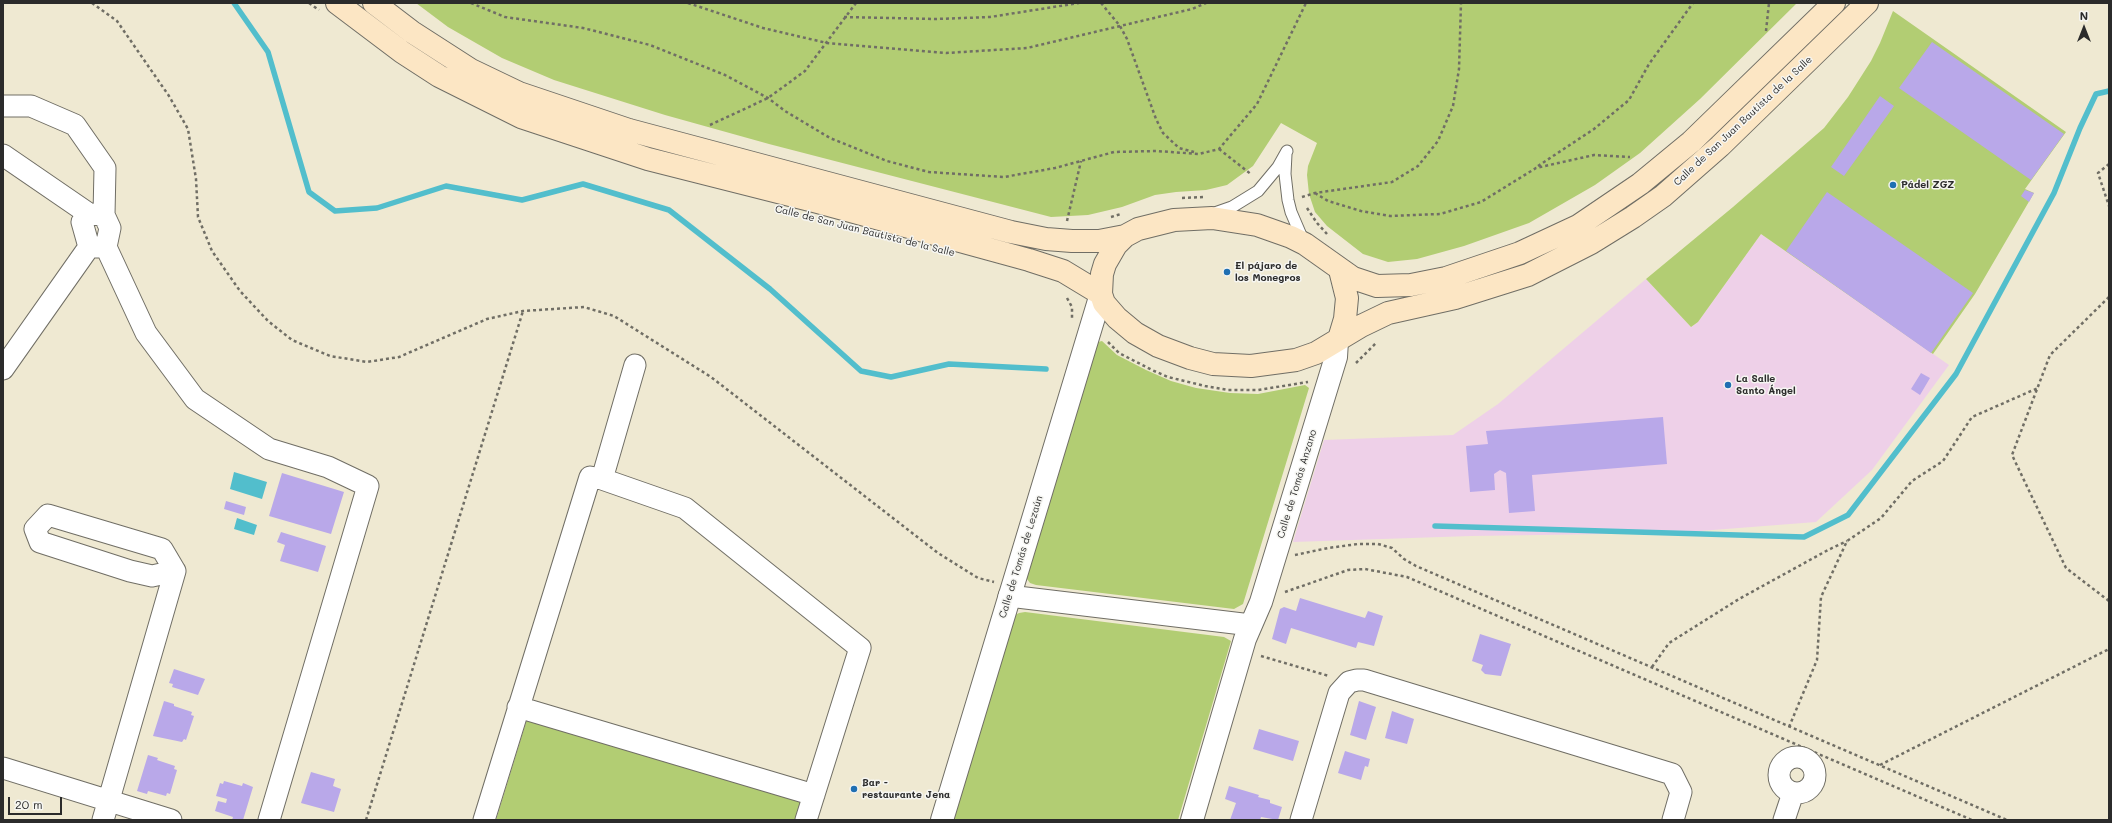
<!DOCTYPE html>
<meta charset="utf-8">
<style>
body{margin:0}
#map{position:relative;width:2112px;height:823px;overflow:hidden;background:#efe9d2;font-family:Mali,sans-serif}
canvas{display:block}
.frame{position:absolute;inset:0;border:4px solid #2b2b2b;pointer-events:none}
.north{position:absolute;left:2064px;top:8px;width:40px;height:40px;-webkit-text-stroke:3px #f6f6f2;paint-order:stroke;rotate:0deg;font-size:11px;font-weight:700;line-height:16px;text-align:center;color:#2b2b2b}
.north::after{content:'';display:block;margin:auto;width:14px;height:18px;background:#2b2b2b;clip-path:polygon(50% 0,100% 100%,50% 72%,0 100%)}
.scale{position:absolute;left:8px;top:797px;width:54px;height:18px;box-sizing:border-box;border:2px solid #2b2b2b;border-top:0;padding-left:5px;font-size:12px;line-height:14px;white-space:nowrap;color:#2b2b2b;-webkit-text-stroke:3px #f6f6f2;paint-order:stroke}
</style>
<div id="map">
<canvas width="2112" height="823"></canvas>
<div class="frame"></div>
<div class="north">N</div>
<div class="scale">20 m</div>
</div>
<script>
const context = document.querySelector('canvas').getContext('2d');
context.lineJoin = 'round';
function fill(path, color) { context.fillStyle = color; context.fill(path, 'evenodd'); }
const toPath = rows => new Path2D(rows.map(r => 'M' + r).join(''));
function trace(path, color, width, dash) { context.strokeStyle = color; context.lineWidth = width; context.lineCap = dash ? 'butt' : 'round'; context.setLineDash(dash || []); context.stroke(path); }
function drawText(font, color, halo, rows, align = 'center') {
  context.font = font + ' Mali,sans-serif'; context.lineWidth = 3; context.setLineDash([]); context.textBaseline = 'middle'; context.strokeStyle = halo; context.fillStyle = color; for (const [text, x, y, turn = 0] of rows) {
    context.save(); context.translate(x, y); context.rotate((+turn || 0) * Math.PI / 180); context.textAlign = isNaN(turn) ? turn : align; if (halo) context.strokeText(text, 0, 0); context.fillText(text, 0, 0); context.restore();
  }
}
fill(toPath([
 [1761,234,1949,365,1872,470,1816,522,1674,533,1471,536,1293,542,1324,440,1453,435,1498,404,1646,279,1691,327,1698,322]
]), '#eed0e8');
fill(toPath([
 [416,3,1797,3,1700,99,1640,153,1595,185,1529,223,1464,246,1417,259,1388,262,1363,254,1327,226,1315,212,1309,194,1307,175,1308,166,1317,143,1281,123,1253,166,1227,185,1206,190,1176,192,1155,195,1122,207,1088,215,1051,217,769,144,665,115,554,80,502,58,448,27],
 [1893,11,2066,132,2025,189,2034,193,1975,294,1933,354,1761,234,1698,322,1691,327,1646,279,1733,207,1824,128,1848,97,1871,61,1880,43],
 [1102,341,1117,355,1146,370,1171,381,1196,388,1230,393,1258,394,1305,385,1309,388,1243,604,1234,609,1036,585,1030,583,1027,579,1027,576,1098,342],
 [1025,612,1224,637,1231,641,1178,820,953,820,1015,615,1019,613],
 [527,719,802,801,797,820,496,820]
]), '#b2cd73');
fill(toPath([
 [234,472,267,482,262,499,230,489],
 [237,518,257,525,254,535,234,529]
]), '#52becc');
trace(toPath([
 [234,3,268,52,309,192,335,211,377,208,446,186,522,200,583,184,669,210,770,289,861,371,891,377,949,364,1046,369],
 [1435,526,1804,537,1848,515,1956,374,2054,193,2080,128,2096,94,2109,91]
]), '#52becc', 5.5);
fill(toPath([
 [1932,42,2064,134,2031,180,1899,88],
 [1880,96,1894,106,1844,176,1831,167],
 [2025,190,2034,193,2029,202,2021,196],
 [1827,192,1973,293,1931,353,1786,251],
 [1921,373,1930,378,1920,395,1911,389],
 [1663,417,1667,464,1532,475,1535,511,1509,513,1506,473,1500,470,1494,474,1495,490,1470,492,1466,446,1488,444,1486,431],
 [282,473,344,492,331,534,269,516],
 [226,501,246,507,244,515,224,509],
 [281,532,326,546,318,572,280,561,285,545,277,542],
 [1300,598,1365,618,1368,611,1383,616,1374,646,1358,642,1356,648,1291,628,1286,644,1272,639,1280,609,1284,607,1296,611],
 [1480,634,1511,644,1501,676,1485,674,1481,670,1483,665,1472,661],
 [174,669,205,679,198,695,172,687,173,684,169,683],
 [164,701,174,704,174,706,192,712,191,715,194,716,186,740,184,739,182,742,153,736],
 [1359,701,1376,707,1366,740,1350,735],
 [1392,711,1414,719,1407,744,1385,738],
 [1259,729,1299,741,1293,761,1253,749],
 [1345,751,1370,759,1368,767,1365,766,1361,780,1338,773],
 [148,755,158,758,157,760,175,766,174,769,177,770,170,794,167,793,166,796,148,791,147,794,137,791],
 [311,772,335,779,333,786,341,789,334,812,301,803],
 [224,781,242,786,243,783,253,787,243,820,232,820,233,817,215,811,218,801,226,803,227,799,216,796,220,783,223,784],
 [1229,786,1259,795,1258,797,1270,800,1270,803,1282,807,1278,820,1261,817,1260,820,1230,820,1236,803,1225,799]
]), '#b9a8e9');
const service = toPath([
 [1286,154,1285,174,1288,200,1291,212,1303,240],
 [1212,214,1232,207,1258,191,1278,167,1287,151]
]);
const minor = toPath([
 [3,106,31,106,75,125,105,168,104,215],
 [3,155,89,214],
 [106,247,89,247,82,222,89,214,104,215,110,228,106,247,146,333,195,399,269,449,328,467,368,486,269,820],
 [3,369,89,247],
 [602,479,635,365],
 [1009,596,1251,625],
 [518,707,814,795],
 '1779 775a18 18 0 1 1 36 0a18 18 0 1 1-36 0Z',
 [3,768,171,820],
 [103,820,175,571,162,549,48,515,35,529,40,542,130,571,152,576,175,571],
 [484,820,590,477,602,479,685,508,860,648,806,820],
 [1301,820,1339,693,1349,682,1357,680,1364,680,1672,774,1681,792,1673,820],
 [1784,820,1793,793]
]);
const tertiary = toPath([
 [942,820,1101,294],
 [1192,820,1245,639,1261,602,1336,357,1337,341]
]);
const secondary = toPath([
 [337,3,402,52,439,76,521,117,648,159,818,202,1029,260,1063,271,1101,294],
 [374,3,412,32,471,70,519,93,629,130,1011,232,1046,239,1072,241,1099,241,1125,236],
 [1834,3,1691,142,1640,184,1578,226,1520,253,1446,278,1411,285,1377,286,1353,278,1305,244,1291,237,1257,225,1212,218,1174,220,1138,229,1125,236,1116,245,1105,264,1102,274,1101,294,1104,303,1117,318,1135,333,1158,346,1190,358,1213,364,1251,366,1296,360,1316,353,1361,326,1388,313,1455,298,1528,275,1591,243,1633,217,1663,196,1720,146,1867,3],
 [1339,339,1345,319,1347,298,1340,270]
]);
trace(service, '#706e65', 13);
trace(minor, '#706e65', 23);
trace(tertiary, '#706e65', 24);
trace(secondary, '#706e65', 24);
trace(toPath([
 [92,3,117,21,169,96,188,129,196,179,198,217,212,251,240,291,268,321,292,340,330,356,367,362,399,357,487,319,523,311,584,307,614,316,711,377,938,553,978,578,994,582],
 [309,3,319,10],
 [471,3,505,17,583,28,650,45,725,75,768,98,785,111,830,138,887,161,929,172,1004,177,1055,168,1114,152,1156,151,1199,154,1219,149,1257,104,1306,3],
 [688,3,763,28,827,43,946,53,1027,48,1192,9,1206,3],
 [1101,3,1120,26,1127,39,1156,119,1163,133,1179,148,1194,152],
 [844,17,936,19,990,17,1079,3],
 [1766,31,1769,3],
 [710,125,768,98,805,71,856,3],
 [1219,149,1252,175],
 [2109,164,2098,173,2109,206],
 [1538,166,1594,129,1629,100,1649,64,1693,3],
 [1315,193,1328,201,1361,211,1390,216,1440,214,1481,202,1536,168,1594,155,1630,157],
 [1302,197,1315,193,1392,182,1418,166,1438,141,1453,106,1459,69,1461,3],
 [1182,198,1205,197],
 [1307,208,1317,223,1327,234],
 [1111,217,1121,214],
 [1067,221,1081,161],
 [2109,297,2050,355,2012,455,2066,568,2109,601],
 [1067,298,1072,307,1072,318],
 [1108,342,1119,353,1152,370,1168,377,1205,386,1228,390,1258,390,1308,382],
 [1356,363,1376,343],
 [1295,555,1328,548,1358,544,1378,544,1392,548,1404,559,1416,566,2007,820],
 [1285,592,1348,570,1365,569,1407,577,1972,820],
 [1261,656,1329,676],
 [1652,667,1669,643,1739,599,1828,550,1847,541],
 [1789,727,1817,660,1821,597,1847,541,1881,518,1912,481,1943,461,1972,417,2038,388],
 [1803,758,1806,749],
 [1880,765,2109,649],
 [366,820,523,311]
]), '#706e65', 2.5, [3, 3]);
trace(service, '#fff', 11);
trace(minor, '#fff', 21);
trace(tertiary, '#fff', 22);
trace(secondary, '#fce6c4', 22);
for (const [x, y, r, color] of [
 [1893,185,4,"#1f6fb2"],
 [1227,272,4,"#1f6fb2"],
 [1728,385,4,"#1f6fb2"],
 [854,789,4,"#1f6fb2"]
]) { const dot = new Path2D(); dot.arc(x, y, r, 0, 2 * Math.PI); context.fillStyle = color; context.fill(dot); trace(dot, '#f6f6f2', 1.5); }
drawText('10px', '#2b2b2b', '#f6f6f2', [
 ["Calle de San Juan Bautista de la Salle",1743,121,-43],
 ["Calle de San Juan Bautista de la Salle",865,231,14],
 ["Calle de Tomás Anzano",1297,484,-73],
 ["Calle de Tomás de Lezaún",1021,557,-73]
]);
drawText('bold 10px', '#2b2b2b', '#f6f6f2', [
 ["Pádel ZGZ",1901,185],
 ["El pájaro de",1235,266],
 ["los Monegros",1235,278],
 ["La Salle",1736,379],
 ["Santo Ángel",1736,391],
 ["Bar -",862,783],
 ["restaurante Jena",862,795]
], 'left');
</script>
